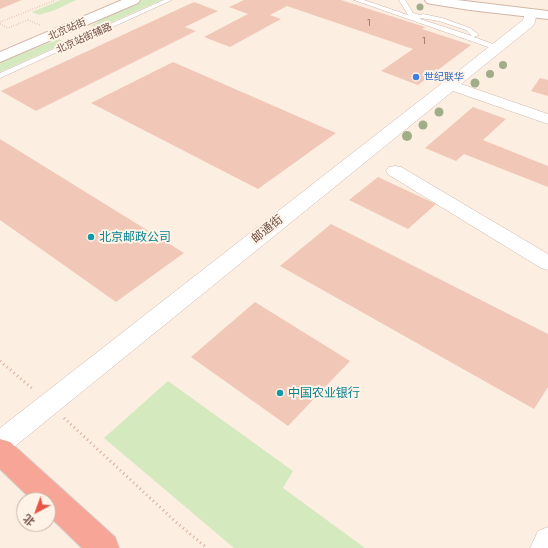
<!DOCTYPE html>
<meta charset="utf-8">
<style>
body{margin:0}
#map{position:relative;width:548px;height:548px;overflow:hidden;background:#fceee1;font-family:"Exo 2","Noto Sans SC",sans-serif}
canvas{display:block}
.north{position:absolute;left:16px;top:492px;width:40px;height:40px;box-sizing:border-box;background:#fff3e7;border:1px solid #c7b3a7;border-radius:50%;rotate:221deg;font-size:11px;font-weight:700;line-height:16px;text-align:center;color:#735248}
.north::after{content:'';display:block;margin:auto;width:14px;height:18px;background:#e75645;clip-path:polygon(50% 0,100% 100%,50% 72%,0 100%)}
</style>
<div id="map">
<canvas width="548" height="548"></canvas>
<div class="north">北</div>
</div>
<script>
const context = document.querySelector('canvas').getContext('2d');
context.lineJoin = 'round';
function fill(path, color) { context.fillStyle = color; context.fill(path, 'evenodd'); }
const toPath = rows => new Path2D(rows.map(r => 'M' + r).join(''));
function trace(path, color, width, dash) { context.strokeStyle = color; context.lineWidth = width; context.lineCap = dash ? 'butt' : 'round'; context.setLineDash(dash || []); context.stroke(path); }
function drawText(font, color, halo, rows, align = 'center') {
  context.font = font + ' "Exo 2","Noto Sans SC",sans-serif'; context.lineWidth = 4; context.setLineDash([]); context.textBaseline = 'middle'; context.strokeStyle = halo; context.fillStyle = color; for (const [text, x, y, turn = 0] of rows) {
    context.save(); context.translate(x, y); context.rotate((+turn || 0) * Math.PI / 180); context.textAlign = isNaN(turn) ? turn : align; if (halo) context.strokeText(text, 0, 0); context.fillText(text, 0, 0); context.restore();
  }
}
fill(toPath([
 [61,0,76,0,55,10,39,15,32,12],
 [142,0,162,0,96,29,91,26,116,11],
 [59,39,65,43,0,72,0,62],
 [168,381,293,471,283,488,365,548,234,548,104,438]
]), '#d5e9bf');
fill(toPath([
 [0,0,22,0,0,9],
 [244,0,341,0,425,27,422,29,471,45,418,85,381,71,413,49,287,6,270,15,281,19,230,47,204,37,248,14,229,7],
 [194,2,218,11,185,27,196,31,36,111,1,91],
 [173,62,336,133,258,189,91,103],
 [540,78,548,80,548,96,531,91],
 [473,107,506,119,483,140,548,166,548,187,464,154,456,161,425,148],
 [0,139,184,253,116,302,0,220],
 [378,177,436,204,408,229,349,200],
 [331,224,548,334,548,387,534,409,280,266],
 [255,302,350,361,288,426,191,357]
]), '#f1c8b8');
const lane = toPath([
 [164,0,172,0,0,78,0,73,164,0],
 [354,0,364,0,408,15,399,0,405,0,413,13,420,15,423,14,442,18,470,28,479,35,474,37,501,47,497,49,494,49,354,0],
 [421,18,439,21,466,30,472,36,420,19,421,18]
]);
const street = toPath([
 [531,9,536,10,537,13,534,25,461,84,548,114,548,124,453,91,9,451,0,454,0,428,441,84,443,81,447,80,523,20,526,10,531,9],
 [395,166,401,167,548,254,548,270,541,268,389,175,386,171,389,167,395,166],
 [548,527,548,548,530,548,538,531,548,527]
]);
const secondary = toPath([
 [122,0,140,0,138,3,0,62,0,52,122,0],
 [425,0,457,0,548,11,548,19,470,10,432,4,427,3,425,0]
]);
const highway = toPath([
 [0,439,10,442,115,537,119,548,82,548,48,515,48,500,32,500,0,469,0,439]
]);
trace(lane, '#cfb6ab', 1);
trace(street, '#cfb6ab', 1);
trace(secondary, '#d2b6a8', 2);
trace(highway, '#d8cfcc', 2);
trace(toPath([
 [0,22,56,0],
 [0,24,8,28,28,20,40,25]
]), '#d6ac9c', 1.5, [0.5, 2]);
trace(toPath([
 [0,361,34,390],
 [64,418,176,522,207,548]
]), '#d6ac9c', 3, [1, 3.5]);
fill(lane, '#fff');
fill(street, '#fff');
fill(secondary, '#fff');
fill(highway, '#f7a597');
context.fillStyle = '#a1ad88';
for (const [x, y, r] of [
 [420,7,3.5],
 [503,65,4],
 [490,74,4],
 [475,83,4.5],
 [439,112,4.5],
 [423,125,4.5],
 [407,136,5]
]) { context.beginPath(); context.arc(x, y, r, 0, 2 * Math.PI); context.fill(); }
for (const [x, y, r, color] of [
 [416,77,4,"#3f7fe0"],
 [91,237,4,"#0f9aa8"],
 [280,393,4,"#0f9aa8"]
]) { const dot = new Path2D(); dot.arc(x, y, r, 0, 2 * Math.PI); context.fillStyle = color; context.fill(dot); trace(dot, '#fff3e7', 1.5); }
drawText('9px', '#927064', null, [
 ["1",369,23],
 ["1",424,41]
]);
drawText('10px', '#735248', '#fff3e7', [
 ["北京站街",67,29,-23],
 ["北京站街辅路",84,38,-24]
]);
drawText('10px', '#366cbe', '#fff3e7', [
 ["世纪联华",424,77]
], 'left');
drawText('12px', '#735248', '#fff3e7', [
 ["邮通街",267,229,-39]
]);
drawText('12px', '#0d838f', '#fff3e7', [
 ["北京邮政公司",99,237],
 ["中国农业银行",288,393]
], 'left');
</script>
